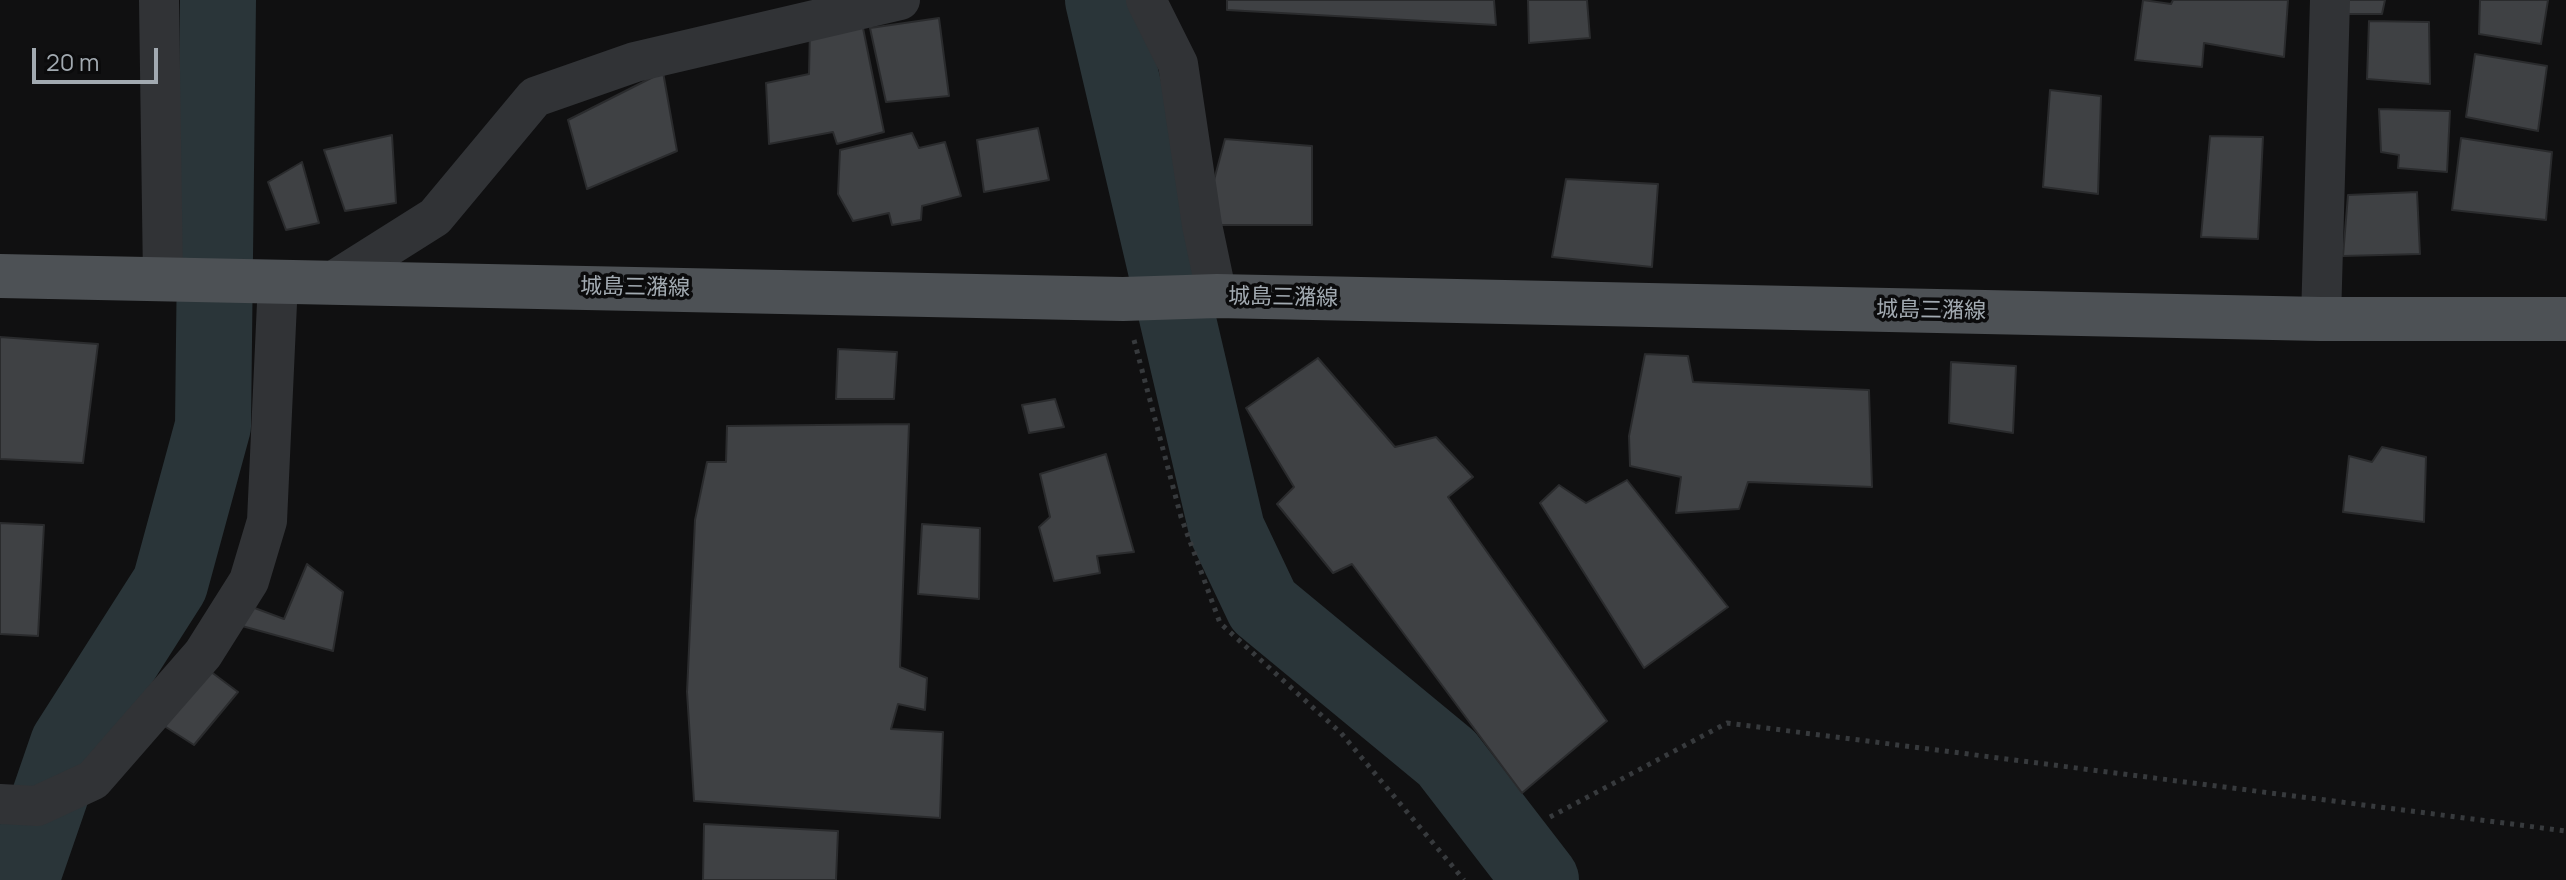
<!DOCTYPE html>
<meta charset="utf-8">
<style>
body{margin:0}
#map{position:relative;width:2566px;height:880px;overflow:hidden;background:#101011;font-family:Manrope,sans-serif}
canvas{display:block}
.scale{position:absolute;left:32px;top:48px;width:126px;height:36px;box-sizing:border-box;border:4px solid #a2aab1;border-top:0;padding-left:10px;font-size:24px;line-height:28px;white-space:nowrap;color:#a2aab1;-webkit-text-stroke:6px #0b0b0c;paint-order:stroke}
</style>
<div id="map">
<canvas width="2566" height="880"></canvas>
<div class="scale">20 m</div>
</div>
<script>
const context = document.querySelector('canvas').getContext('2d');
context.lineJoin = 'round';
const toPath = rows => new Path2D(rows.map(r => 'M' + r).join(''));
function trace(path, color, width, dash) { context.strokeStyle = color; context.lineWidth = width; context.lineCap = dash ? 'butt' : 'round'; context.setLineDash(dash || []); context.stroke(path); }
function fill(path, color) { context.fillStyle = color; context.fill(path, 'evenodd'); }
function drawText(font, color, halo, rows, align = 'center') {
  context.font = font + ' Manrope,"Noto Sans JP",sans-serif'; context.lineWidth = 7; context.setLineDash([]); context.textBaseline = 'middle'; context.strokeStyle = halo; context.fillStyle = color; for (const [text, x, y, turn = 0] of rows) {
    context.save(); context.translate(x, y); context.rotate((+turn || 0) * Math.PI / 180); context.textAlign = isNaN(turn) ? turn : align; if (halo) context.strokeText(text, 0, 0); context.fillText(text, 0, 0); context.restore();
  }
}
trace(toPath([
 [1103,0,1227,530,1263,606,1447,758,1541,880],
 [21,880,68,744,170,584,213,426,218,0]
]), '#2a3539', 76);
const building = toPath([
 [1227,0,1494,0,1496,25,1227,10,1227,0],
 [1528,0,1587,0,1590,38,1529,43,1528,0],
 [2143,0,2171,4,2173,0,2288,0,2284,57,2204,43,2202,67,2135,60,2143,0],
 [2340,0,2385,0,2382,14,2338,14,2340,0],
 [2480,0,2548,0,2541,44,2479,34,2480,0],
 [939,18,949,96,886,102,870,28,939,18],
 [2369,21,2429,22,2430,84,2367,79,2369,21],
 [862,23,884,132,837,144,833,132,769,144,766,83,809,74,810,28,862,23],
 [2475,54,2547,66,2538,131,2466,117,2475,54],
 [663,72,677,151,587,189,568,120,663,72],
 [2050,90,2101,96,2098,194,2043,187,2050,90],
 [2379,109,2450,111,2447,172,2398,168,2399,155,2381,152,2379,109],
 [1038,128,1049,180,984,192,977,140,1038,128],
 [912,133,919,148,945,142,961,196,922,206,921,220,892,225,889,213,853,221,838,194,840,150,912,133],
 [392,135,396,203,345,211,324,150,392,135],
 [2210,136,2263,137,2258,239,2201,237,2210,136],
 [2461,138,2552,152,2546,220,2452,210,2461,138],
 [1225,139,1312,146,1312,225,1202,225,1225,139],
 [302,162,319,223,286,230,268,182,302,162],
 [1566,179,1658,184,1652,267,1552,257,1566,179],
 [2417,192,2420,254,2343,256,2348,195,2417,192],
 [0,337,98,344,83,463,0,459,0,337],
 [838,349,897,352,894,399,836,399,838,349],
 [1645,354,1688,356,1693,382,1869,390,1872,487,1748,482,1739,509,1676,513,1681,477,1630,466,1629,436,1645,354],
 [1318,358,1395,447,1436,437,1473,477,1448,497,1607,721,1522,793,1352,564,1333,573,1277,504,1294,487,1246,408,1318,358],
 [1951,362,2016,366,2013,433,1949,423,1951,362],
 [1055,399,1064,427,1029,433,1022,405,1055,399],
 [909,424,900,667,927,678,925,710,898,704,891,729,943,732,940,818,694,801,687,692,695,520,707,462,726,462,727,426,909,424],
 [2382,447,2426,457,2424,522,2343,512,2349,456,2372,462,2382,447],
 [1106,454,1134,552,1097,556,1100,573,1054,581,1039,527,1050,517,1040,474,1106,454],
 [1627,480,1728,607,1644,668,1540,503,1559,485,1586,503,1627,480],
 [0,523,44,525,38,636,0,634,0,523],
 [922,524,980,528,979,599,918,594,922,524],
 [307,564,343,592,333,651,242,626,244,604,284,619,307,564],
 [198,662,238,692,194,745,158,722,198,662],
 [704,824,838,831,836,880,703,880,704,824]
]);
fill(building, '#3f4144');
trace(building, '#2a2b2d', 2);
trace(toPath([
 [1134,340,1181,517,1220,623,1341,733,1464,880],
 [1550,817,1727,723,2566,831]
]), '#373a3d', 5, [4, 6]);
trace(toPath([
 [159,0,163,278],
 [1146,0,1178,64,1202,225,1217,296],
 [332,282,435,217,535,97,635,62,900,0],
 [2321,319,2330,0],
 [0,804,37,806,93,780,203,654,249,581,267,521,278,281]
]), '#313336', 40);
trace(toPath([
 [0,276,1123,299,1217,296,2321,319,2566,319]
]), '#4d5155', 44);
drawText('22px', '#a2aab1', '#0b0b0c', [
 ["城島三潴線",635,288,1],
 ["城島三潴線",1283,298,1],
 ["城島三潴線",1931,311,1]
]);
</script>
